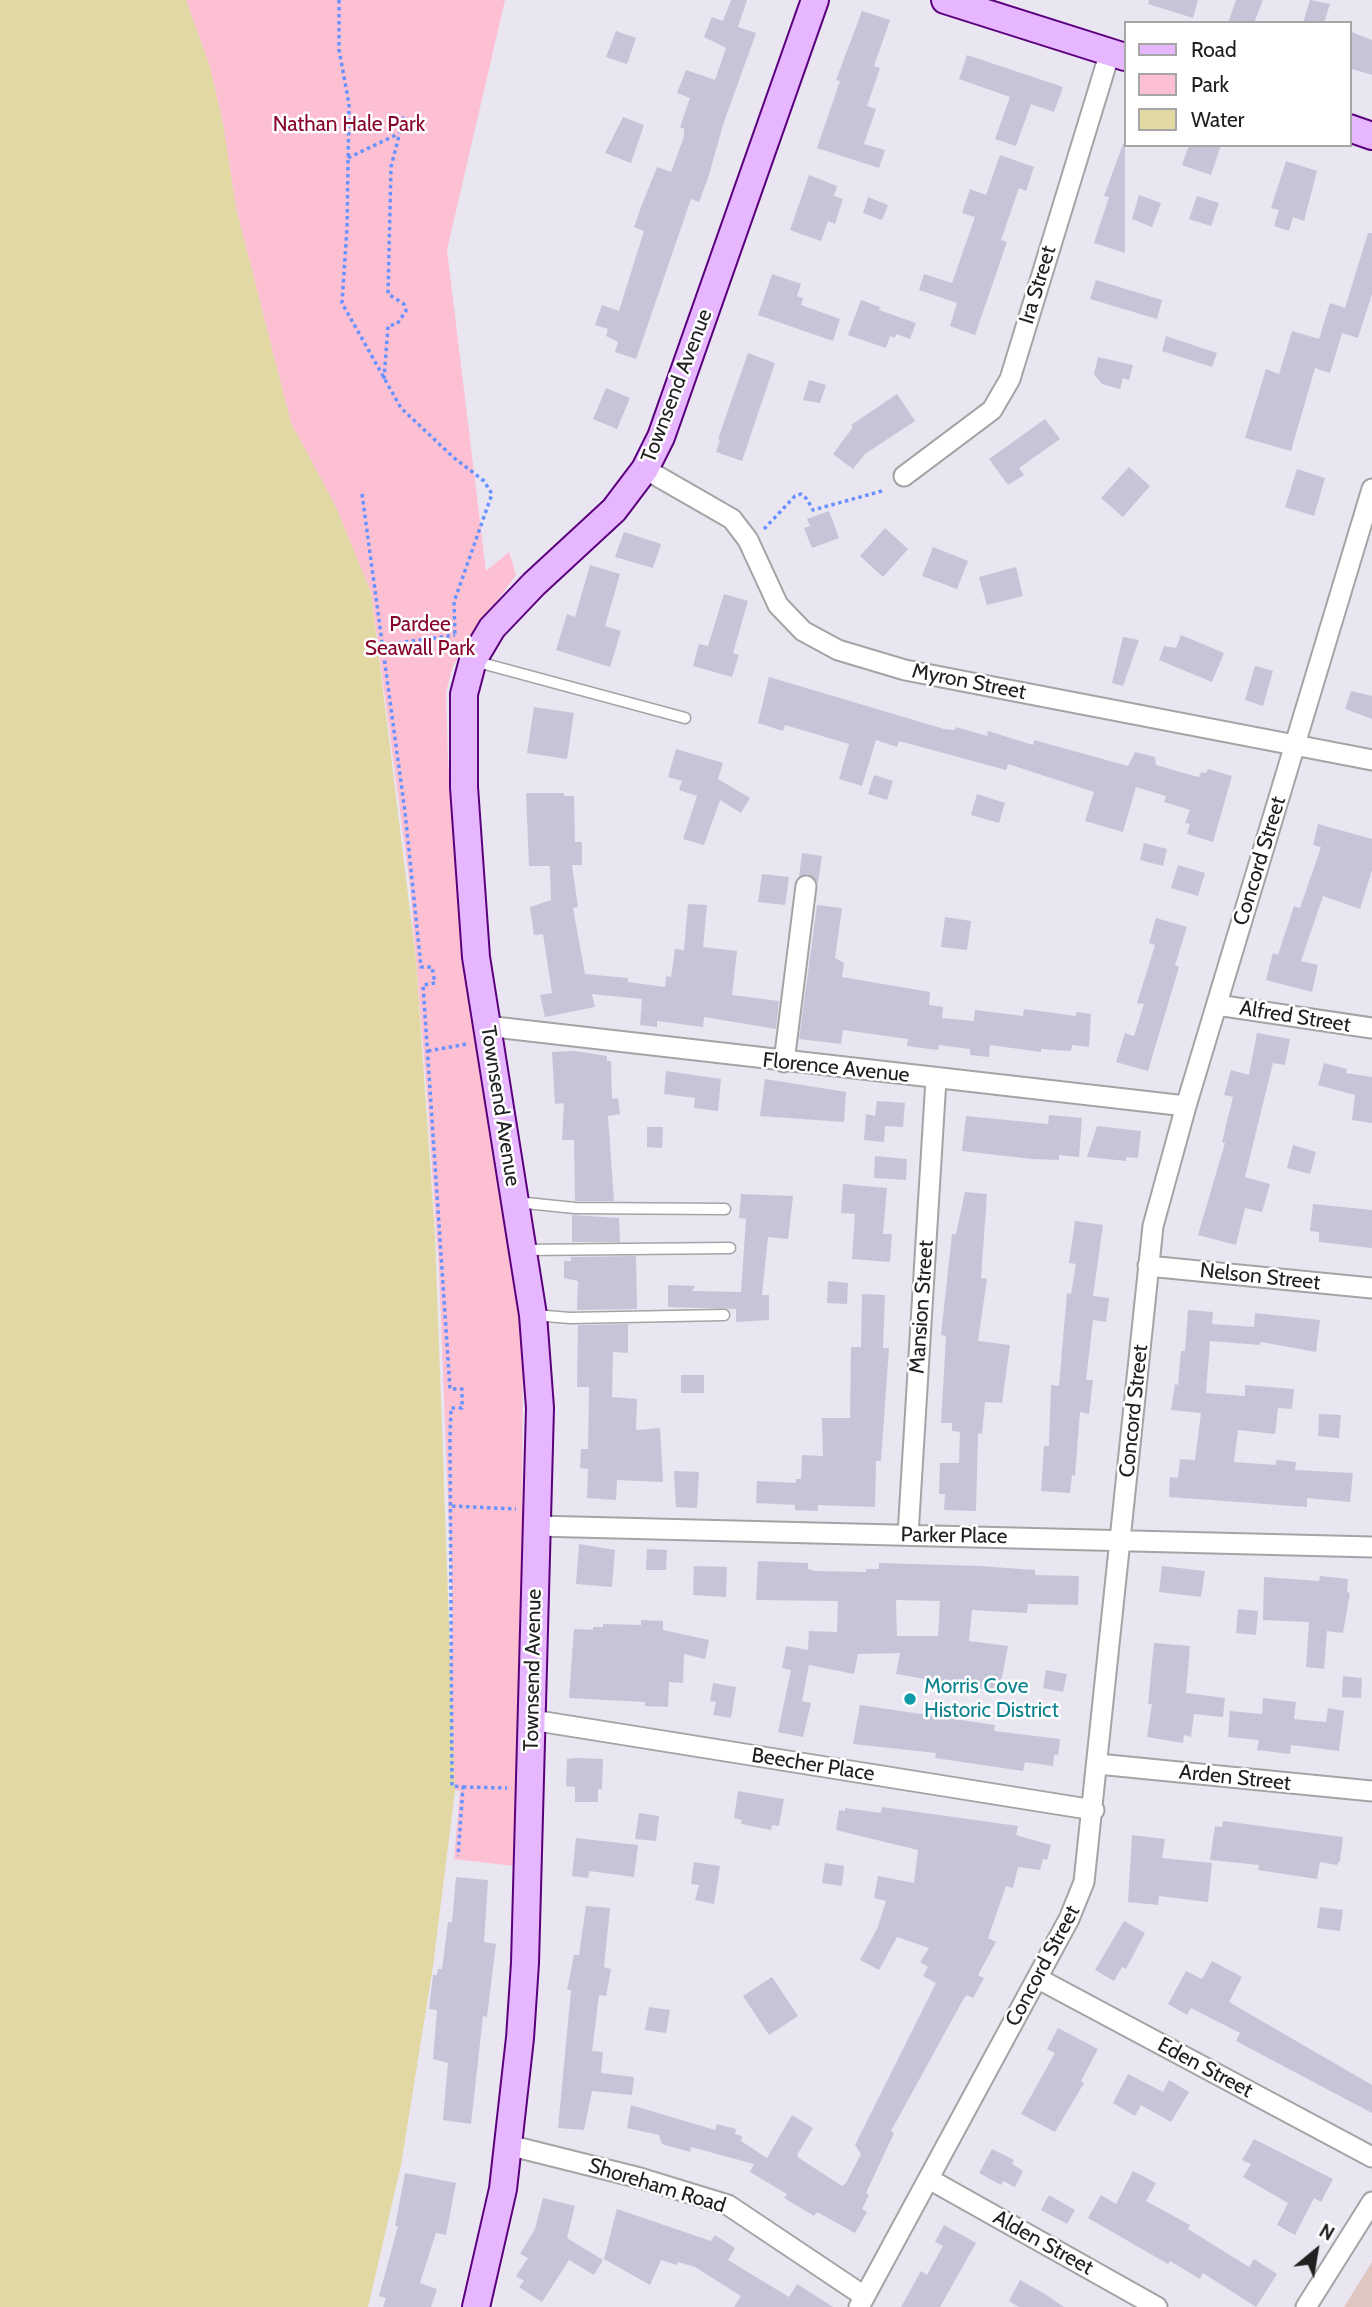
<!DOCTYPE html>
<style>
body{margin:0}
#map{position:relative;width:1372px;height:2307px;overflow:hidden;background:#e9e5f1;font-family:Cabin,sans-serif}
canvas{display:block}
.legend{position:absolute;left:1124px;top:21px;width:228px;height:126px;box-sizing:border-box;background:#fff;border:2px solid #a6a6a6;margin:0;padding:9px 12px;list-style:none;font-size:21px;color:#202020}
.legend li{display:flex;align-items:center;gap:14px;height:35px}
.legend b{width:35px;border:2px solid #a6a6a6}
.north{position:absolute;left:1281px;top:2216px;width:70px;height:70px;-webkit-text-stroke:5px #fff;paint-order:stroke;rotate:30deg;font-size:19px;font-weight:700;line-height:28px;text-align:center;color:#202020}
.north::after{content:'';display:block;margin:auto;width:24px;height:32px;background:#202020;clip-path:polygon(50% 0,100% 100%,50% 72%,0 100%)}
</style>
<div id="map">
<canvas width="1372" height="2307"></canvas>
<ul class="legend">
<li><b style="height:9px;background:#e6b6fe"></b>Road</li>
<li><b style="height:19px;background:#fdc0d2"></b>Park</li>
<li><b style="height:19px;background:#e1d8a3"></b>Water</li>
</ul>
<div class="north">N</div>
</div>
<script>
const context = document.querySelector('canvas').getContext('2d');
context.lineJoin = 'round';
function fill(path, color) { context.fillStyle = color; context.fill(path, 'evenodd'); }
const toPath = rows => new Path2D(rows.map(r => 'M' + r).join(''));
function trace(path, color, width, dash) { context.strokeStyle = color; context.lineWidth = width; context.lineCap = dash ? 'butt' : 'round'; context.setLineDash(dash || []); context.stroke(path); }
function drawText(font, color, halo, rows, align = 'center') {
  context.font = font + ' Cabin,sans-serif'; context.lineWidth = 5; context.setLineDash([]); context.textBaseline = 'middle'; context.strokeStyle = halo; context.fillStyle = color; for (const [text, x, y, turn = 0] of rows) {
    context.save(); context.translate(x, y); context.rotate((+turn || 0) * Math.PI / 180); context.textAlign = isNaN(turn) ? turn : align; if (halo) context.strokeText(text, 0, 0); context.fillText(text, 0, 0); context.restore();
  }
}
fill(toPath([
 [1372,2262,1372,2307,1344,2307]
]), '#e0c6c1');
fill(toPath([
 [186,0,505,0,447,250,486,571,509,552,516,575,464,647,453,666,446,692,448,760,470,1008,523,1338,521,1726,515,1866,454,1859,460,1791,448,1789,452,1600,439,1271,427,1094,410,886,371,592,334,503,291,423,236,208,223,124,210,67]
]), '#fdc0d2');
fill(toPath([
 [0,0,186,0,210,67,223,124,236,208,291,423,334,503,371,592,416,960,435,1235,455,1791,433,1966,401,2165,368,2307,0,2307]
]), '#e1d8a3');
fill(toPath([
 [731,0,747,0,738,27,756,33,723,125,709,175,699,202,691,199,636,359,615,352,618,342,606,336,608,329,595,325,602,305,619,311,644,231,634,227,641,207,657,167,671,172,684,137,684,129,680,127,690,98,677,93,686,70,715,80,726,48,704,37,712,17,723,21],
 [1149,0,1198,0,1193,18,1148,4],
 [1236,0,1263,0,1254,23,1228,23],
 [1310,0,1330,4,1324,23,1303,23],
 [862,11,890,20,874,66,880,68,867,106,876,109,864,144,885,150,879,168,817,148,840,81,836,80],
 [616,31,636,38,627,64,606,57],
 [1349,31,1372,40,1372,75,1349,68],
 [967,55,1063,87,1054,112,1031,104,1016,146,995,139,1010,97,959,79],
 [623,117,644,125,631,163,605,153],
 [1123,144,1125,144,1125,253,1094,243,1109,197,1104,196],
 [1189,145,1221,145,1211,175,1182,165],
 [1000,155,1034,167,1026,191,1019,188,1001,240,1007,242,975,335,950,326,957,303,919,290,924,274,952,283,975,217,962,213,970,189,986,195],
 [1286,161,1317,171,1304,221,1293,217,1289,231,1274,226,1279,210,1271,208],
 [809,175,837,186,834,196,843,199,835,224,828,221,821,241,790,230],
 [1139,195,1161,203,1152,227,1132,219],
 [1197,196,1219,203,1211,226,1189,219],
 [868,197,888,205,882,220,863,213],
 [1368,233,1372,233,1372,294,1358,338,1342,333,1330,373,1315,368,1291,451,1245,438,1266,369,1279,374,1292,331,1319,339,1330,303,1345,308],
 [772,274,801,284,797,296,803,298,801,305,840,319,833,341,758,315],
 [1096,280,1162,300,1157,319,1090,299],
 [861,300,880,307,879,310,916,323,910,339,896,334,895,338,890,336,886,348,848,335],
 [1166,336,1217,353,1212,367,1162,351],
 [748,353,775,363,742,461,716,452,720,440,718,439],
 [1098,357,1133,365,1129,380,1123,378,1120,389,1102,384,1094,374],
 [809,380,826,385,820,403,803,400],
 [606,388,630,398,617,429,593,419],
 [897,394,915,421,865,454,853,469,833,454,853,427,851,425],
 [1045,419,1060,439,1019,468,1024,475,1008,485,989,459],
 [1129,467,1150,486,1123,517,1101,498],
 [1297,469,1325,478,1314,516,1285,507],
 [829,511,839,538,812,548,804,528,810,526,807,519],
 [885,528,908,549,883,577,860,556],
 [624,532,661,544,653,568,615,557],
 [933,547,968,561,957,589,922,576],
 [590,565,620,574,605,626,621,631,610,667,556,650,567,614,575,617],
 [1016,567,1023,596,987,605,979,577],
 [724,594,748,601,733,653,739,655,732,677,693,666,699,644,708,646],
 [1181,635,1224,653,1212,682,1159,660,1164,646,1176,648],
 [1123,637,1139,640,1123,686,1112,683],
 [1255,666,1273,671,1263,706,1245,700],
 [769,677,944,729,955,730,956,727,987,736,988,731,1033,745,1034,740,1128,766,1135,752,1155,757,1156,765,1194,776,1199,777,1201,772,1206,773,1208,769,1232,776,1213,842,1187,834,1190,824,1185,823,1190,810,1164,802,1166,796,1136,787,1123,832,1085,821,1094,792,1008,764,1006,770,899,741,897,747,876,740,862,786,839,779,849,744,785,725,783,731,758,723],
 [1351,691,1372,696,1372,719,1345,709],
 [534,707,574,713,567,759,527,753],
 [676,749,723,763,718,779,750,798,741,813,720,800,704,845,683,839,697,796,679,790,682,781,668,777],
 [874,775,893,781,887,800,868,794],
 [526,793,564,793,564,796,574,796,575,842,582,842,582,865,572,865,578,907,573,908,585,974,628,978,628,982,665,987,666,976,671,977,675,949,684,950,688,904,707,905,703,947,737,951,732,995,779,1001,776,1029,704,1017,703,1027,657,1021,657,1027,640,1025,642,999,592,994,595,1007,545,1017,540,995,552,993,543,934,534,935,530,907,551,900,550,866,529,866],
 [977,794,1005,803,999,823,971,815],
 [1318,824,1372,839,1372,870,1360,909,1323,896,1301,961,1318,965,1312,992,1266,980,1273,953,1278,955,1294,906,1300,908,1321,847,1313,845],
 [1144,843,1167,849,1163,866,1140,860],
 [802,853,822,856,818,883,808,874,799,877],
 [1178,865,1205,873,1198,896,1171,888],
 [762,874,789,877,785,905,758,902],
 [817,905,842,908,835,958,844,963,842,977,930,992,929,1005,943,1007,942,1018,974,1021,975,1010,1023,1016,1024,1009,1076,1016,1076,1012,1091,1014,1089,1047,1072,1045,1071,1051,1041,1049,1041,1052,990,1045,989,1057,970,1055,970,1049,939,1045,938,1050,907,1046,908,1039,843,1030,841,1044,799,1039],
 [945,917,971,921,967,950,941,947],
 [1156,918,1187,927,1175,965,1179,967,1148,1071,1116,1062,1125,1033,1134,1036,1144,1004,1137,1003,1155,945,1149,943],
 [1257,1033,1290,1039,1285,1065,1273,1063,1245,1177,1270,1184,1262,1212,1245,1208,1236,1245,1198,1235,1225,1143,1222,1142,1233,1097,1224,1095,1231,1070,1249,1075],
 [574,1051,607,1056,607,1061,611,1061,612,1099,618,1098,620,1114,608,1116,614,1201,575,1201,574,1140,562,1140,564,1103,555,1104,552,1052],
 [1324,1063,1347,1069,1346,1073,1372,1077,1372,1123,1352,1120,1355,1095,1318,1085],
 [666,1071,721,1079,718,1111,694,1108,695,1098,664,1094],
 [765,1079,846,1092,844,1122,760,1116],
 [877,1101,905,1103,903,1127,885,1126,884,1142,864,1140,866,1114,875,1116],
 [1049,1115,1082,1118,1079,1157,1059,1155,1059,1160,1032,1159,962,1151,966,1116,1048,1124],
 [1097,1126,1141,1131,1138,1158,1126,1157,1126,1161,1087,1157],
 [647,1127,663,1127,662,1148,647,1147],
 [1293,1145,1316,1152,1310,1174,1287,1168],
 [875,1156,907,1159,906,1180,874,1178],
 [843,1184,887,1188,883,1234,892,1234,890,1262,852,1259,855,1214,841,1213],
 [965,1192,987,1194,981,1278,987,1279,978,1341,1010,1345,1002,1403,985,1402,982,1434,978,1433,976,1511,944,1510,945,1494,939,1494,940,1463,959,1463,960,1432,952,1431,952,1423,941,1423,946,1336,941,1335,952,1234,956,1234],
 [741,1194,793,1196,788,1239,768,1237,762,1295,769,1295,769,1320,736,1322,736,1309,668,1307,668,1285,695,1286,692,1291,741,1292,746,1219,739,1218],
 [1313,1204,1372,1210,1372,1248,1319,1242,1319,1232,1310,1231],
 [572,1215,619,1218,620,1242,572,1242],
 [1075,1221,1103,1225,1093,1296,1109,1298,1106,1322,1093,1320,1086,1380,1093,1380,1089,1414,1080,1412,1075,1476,1072,1475,1070,1493,1041,1491,1044,1446,1049,1446,1051,1385,1059,1386,1067,1293,1071,1294,1076,1264,1069,1263],
 [636,1256,637,1309,577,1310,578,1281,564,1278,564,1261,571,1261,571,1257],
 [828,1281,848,1283,847,1304,827,1303],
 [862,1294,885,1295,883,1348,889,1348,881,1461,876,1461,875,1507,818,1505,818,1511,795,1510,795,1505,756,1503,757,1481,796,1483,796,1479,801,1479,802,1455,823,1456,822,1418,850,1418,851,1347,861,1347],
 [1188,1310,1213,1312,1212,1324,1254,1327,1255,1313,1320,1320,1316,1352,1261,1342,1260,1345,1210,1341,1206,1393,1245,1396,1245,1385,1294,1389,1292,1409,1278,1408,1275,1434,1238,1430,1234,1462,1276,1465,1276,1460,1296,1462,1295,1470,1353,1473,1350,1502,1307,1498,1307,1507,1169,1497,1170,1477,1178,1478,1180,1459,1195,1460,1201,1413,1171,1410,1175,1384,1178,1385,1181,1351,1185,1351],
 [628,1324,628,1353,613,1352,612,1397,637,1399,636,1430,660,1428,663,1482,617,1480,616,1500,587,1498,588,1469,580,1468,581,1449,588,1449,589,1387,577,1387,578,1325],
 [681,1375,704,1375,704,1393,681,1393],
 [1319,1414,1341,1415,1339,1438,1318,1436],
 [674,1471,699,1472,697,1508,676,1507],
 [579,1544,615,1550,612,1587,576,1584],
 [647,1549,667,1550,666,1570,646,1570],
 [758,1561,808,1563,808,1569,816,1571,866,1572,866,1569,879,1569,879,1563,979,1566,1035,1570,1035,1575,1079,1576,1078,1605,1028,1604,1027,1613,972,1610,969,1641,1008,1646,999,1692,896,1674,900,1653,858,1654,854,1674,809,1665,802,1701,811,1703,803,1737,778,1732,791,1670,782,1668,786,1646,808,1650,809,1631,837,1632,838,1601,756,1600],
 [896,1600,940,1601,938,1636,897,1636],
 [694,1566,727,1567,726,1597,693,1595],
 [1162,1566,1205,1571,1201,1597,1159,1592],
 [1320,1576,1348,1579,1347,1592,1350,1593,1343,1633,1327,1631,1324,1669,1306,1667,1309,1622,1263,1620,1264,1577,1319,1581],
 [1238,1609,1258,1611,1256,1635,1236,1633],
 [641,1620,663,1621,663,1630,709,1640,705,1659,684,1654,683,1683,669,1682,668,1707,645,1706,645,1702,569,1698,574,1629,593,1630,593,1627,603,1627,603,1624,641,1625],
 [1154,1643,1190,1646,1186,1693,1225,1698,1223,1717,1194,1714,1191,1737,1184,1735,1183,1743,1147,1737,1152,1704,1148,1704],
 [1046,1670,1067,1674,1063,1692,1043,1688],
 [1343,1676,1362,1678,1361,1698,1342,1697],
 [713,1683,736,1687,731,1718,713,1715,716,1702,710,1701],
 [1263,1698,1296,1702,1294,1719,1326,1722,1328,1708,1344,1711,1339,1751,1291,1745,1290,1754,1257,1750,1259,1740,1228,1737,1230,1711,1262,1714],
 [860,1705,995,1725,994,1731,1060,1739,1058,1755,1054,1755,1053,1766,1025,1762,1023,1771,935,1758,936,1753,853,1744],
 [576,1758,603,1759,602,1789,598,1789,598,1802,575,1802,575,1787,566,1786,567,1759],
 [738,1791,784,1799,779,1826,772,1825,771,1830,741,1824,742,1820,734,1818],
 [882,1807,1018,1826,1016,1835,1051,1845,1047,1860,1043,1859,1040,1870,1018,1867,1013,1888,1006,1886,988,1938,996,1942,978,1975,984,1978,973,1998,967,1995,964,1998,891,2131,894,2133,866,2193,869,2195,862,2209,867,2212,855,2233,817,2212,814,2216,784,2198,787,2194,750,2172,754,2164,691,2147,690,2152,662,2144,659,2135,627,2128,631,2105,715,2130,717,2124,736,2129,735,2134,742,2136,741,2141,767,2158,792,2115,813,2128,797,2155,799,2158,842,2186,846,2183,861,2154,855,2145,936,1983,923,1976,928,1967,920,1962,929,1948,897,1937,879,1970,860,1960,877,1929,886,1901,874,1898,878,1876,914,1883,918,1850,836,1830,839,1810,845,1811,845,1808,881,1813],
 [639,1813,659,1816,656,1841,635,1839],
 [1223,1821,1343,1837,1340,1861,1337,1865,1320,1862,1317,1879,1258,1870,1259,1865,1210,1860,1215,1826,1222,1827],
 [1132,1835,1165,1839,1162,1858,1212,1863,1208,1902,1159,1896,1158,1905,1128,1902],
 [576,1838,638,1845,634,1877,589,1871,588,1878,572,1876],
 [694,1862,720,1866,714,1904,695,1900,699,1885,691,1884],
 [825,1863,844,1866,842,1886,822,1883],
 [456,1877,488,1880,484,1942,496,1944,487,2017,483,2016,471,2124,443,2120,448,2063,433,2059,437,2010,429,2009,433,1975,437,1975,438,1969,442,1969,448,1922,452,1922],
 [586,1906,610,1908,604,1967,611,1969,606,1996,599,1995,592,2051,603,2052,601,2073,634,2077,632,2095,592,2091,584,2130,558,2128,571,1990,567,1990,574,1955,579,1955],
 [1320,1907,1343,1910,1340,1931,1317,1928],
 [1124,1921,1145,1933,1126,1969,1122,1967,1114,1981,1095,1970],
 [1212,1961,1242,1977,1229,2002,1372,2085,1372,2113,1236,2041,1240,2033,1191,2008,1187,2015,1168,2004,1186,1971,1202,1979],
 [772,1977,798,2016,769,2035,743,1996],
 [649,2007,670,2010,666,2033,645,2030],
 [1058,2028,1098,2049,1081,2081,1084,2083,1055,2132,1021,2114,1055,2053,1047,2049],
 [1128,2074,1163,2092,1169,2080,1189,2092,1171,2122,1141,2105,1135,2116,1113,2103],
 [1254,2139,1333,2179,1321,2202,1314,2198,1295,2235,1277,2225,1288,2203,1243,2177,1251,2164,1242,2160],
 [992,2149,1014,2160,1012,2164,1023,2171,1015,2187,1003,2181,1001,2185,979,2173],
 [1133,2171,1156,2183,1146,2201,1190,2225,1188,2229,1249,2267,1254,2259,1277,2274,1256,2307,1203,2273,1200,2279,1170,2261,1168,2264,1088,2218,1101,2195,1116,2204],
 [405,2173,456,2183,446,2235,436,2233,420,2283,437,2289,431,2307,383,2307,386,2298,379,2296,398,2226,395,2226],
 [1049,2195,1075,2210,1067,2224,1041,2210],
 [543,2198,575,2206,567,2238,603,2260,594,2275,569,2260,542,2302,519,2287,524,2281,516,2276,528,2258,520,2254,535,2229],
 [617,2209,711,2241,715,2235,735,2248,728,2260,789,2297,797,2284,833,2307,734,2307,741,2296,695,2267,678,2262,677,2265,661,2260,650,2285,604,2259],
 [944,2225,976,2243,940,2307,901,2307,921,2271,927,2275,943,2246,935,2242],
 [1020,2280,1045,2294,1064,2307,1019,2307,1009,2301]
]), '#c6c5d8');
const lane = toPath([
 [474,661,685,718],
 [516,1202,575,1208,725,1209],
 [523,1250,730,1248],
 [534,1315,570,1318,724,1315]
]);
const street = toPath([
 [645,469,732,519,748,540,778,605,803,631,838,650,905,670,1372,760],
 [904,476,992,410,1010,379,1110,52],
 [1217,1005,1372,1028],
 [486,1026,1186,1106],
 [784,1062,806,886],
 [1148,1266,1372,1288],
 [536,1526,1372,1547],
 [908,1535,936,1079],
 [532,1720,1094,1810],
 [1098,1764,1372,1791],
 [1037,1978,1372,2157],
 [508,2145,640,2178,728,2205,864,2296],
 [929,2179,1157,2307],
 [859,2307,1069,1919,1084,1882,1153,1226,1186,1106,1372,489],
 [1306,2307,1372,2202]
]);
const secondary = toPath([
 [945,0,1125,57],
 [1349,128,1372,136],
 [476,2307,503,2189,520,2038,525,1963,540,1408,533,1315,476,957,464,787,464,694,473,660,492,628,534,584,614,510,645,469,661,437,815,0]
]);
trace(lane, '#a4a4a4', 13);
trace(street, '#a4a4a4', 23);
trace(secondary, '#5b007d', 30);
trace(toPath([
 [339,0,339,50,349,104,347,228,342,303,401,408,453,457,484,481,492,494,454,602,455,635],
 [348,158,398,134],
 [384,379,388,326,397,324,406,311,404,304,388,294,391,167,404,116],
 [362,494,405,812,421,967,432,967,435,983,423,985,450,1389,462,1389,462,1408,451,1408,450,1437,452,1786,463,1787,458,1856],
 [764,529,795,496,801,494,807,499,813,510,882,491],
 [384,645,455,635],
 [428,1051,467,1044],
 [452,1506,516,1509],
 [463,1787,507,1788]
]), '#6892ff', 3.5, [3.5, 3.5]);
trace(lane, '#fff', 10);
trace(street, '#fff', 19);
trace(secondary, '#e6b6fe', 26);
for (const [x, y, r, color] of [
 [910,1699,7,"#0f9aa8"]
]) { const dot = new Path2D(); dot.arc(x, y, r, 0, 2 * Math.PI); context.fillStyle = color; context.fill(dot); trace(dot, '#fff', 2.5); }
drawText('21px', '#87042b', '#fff', [
 ["Nathan Hale Park",349,125],
 ["Pardee",420,625],
 ["Seawall Park",420,649]
]);
drawText('21px', '#202020', '#fff', [
 ["Ira Street",1038,285,-73],
 ["Townsend Avenue",677,386,-69],
 ["Myron Street",969,682,11],
 ["Concord Street",1260,861,-73],
 ["Alfred Street",1295,1017,9],
 ["Florence Avenue",836,1068,6],
 ["Townsend Avenue",500,1106,81],
 ["Nelson Street",1260,1277,6],
 ["Mansion Street",922,1307,-86],
 ["Concord Street",1134,1411,-84],
 ["Parker Place",954,1536,1],
 ["Townsend Avenue",533,1670,-89],
 ["Beecher Place",813,1765,9],
 ["Arden Street",1235,1778,6],
 ["Concord Street",1043,1966,-62],
 ["Eden Street",1205,2068,28],
 ["Shoreham Road",657,2186,17],
 ["Alden Street",1043,2243,29]
]);
drawText('21px', '#0d838f', '#fff', [
 ["Morris Cove",924,1687],
 ["Historic District",924,1711]
], 'left');
</script>
